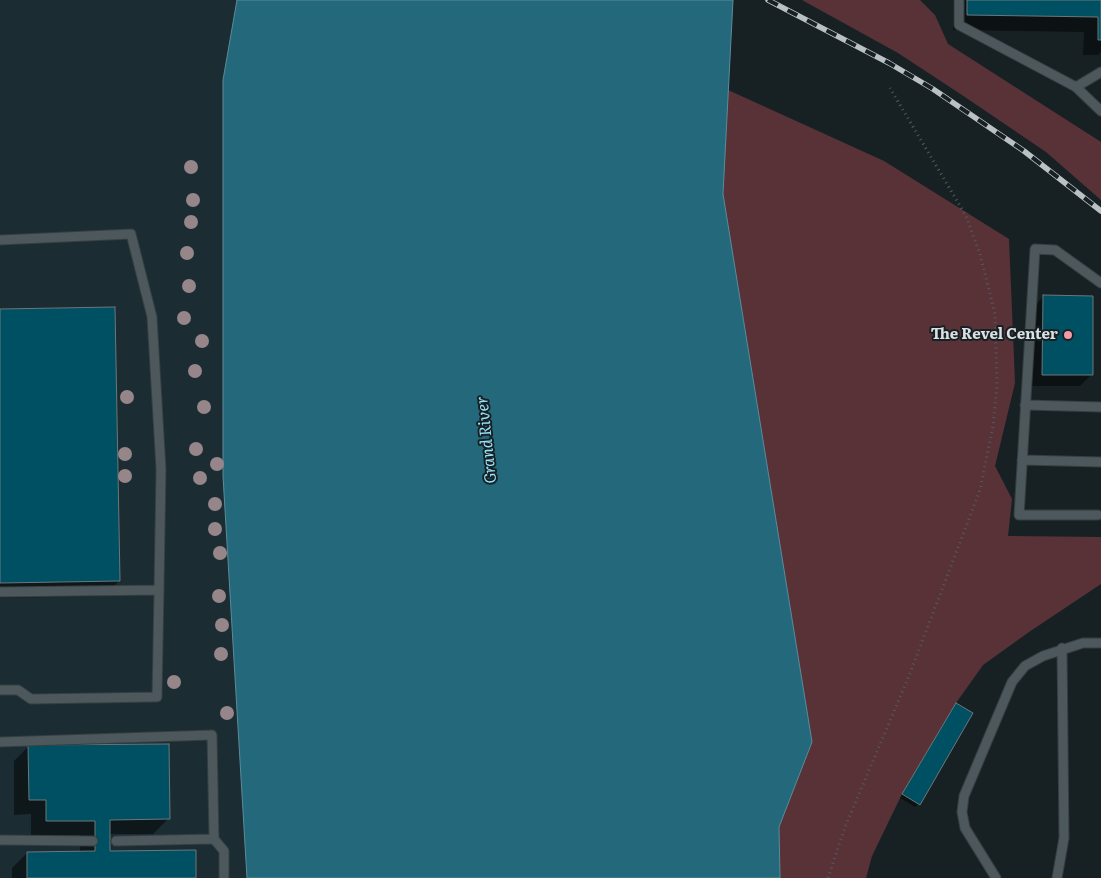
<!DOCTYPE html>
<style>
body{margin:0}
canvas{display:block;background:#172124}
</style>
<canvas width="1101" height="878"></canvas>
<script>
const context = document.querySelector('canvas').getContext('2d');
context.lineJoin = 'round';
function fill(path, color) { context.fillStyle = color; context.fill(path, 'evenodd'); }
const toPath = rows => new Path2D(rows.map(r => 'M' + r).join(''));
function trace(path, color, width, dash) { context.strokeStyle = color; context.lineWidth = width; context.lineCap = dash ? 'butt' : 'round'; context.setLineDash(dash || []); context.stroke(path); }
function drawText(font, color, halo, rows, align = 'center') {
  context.font = font + ' Literata,serif'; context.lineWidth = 4; context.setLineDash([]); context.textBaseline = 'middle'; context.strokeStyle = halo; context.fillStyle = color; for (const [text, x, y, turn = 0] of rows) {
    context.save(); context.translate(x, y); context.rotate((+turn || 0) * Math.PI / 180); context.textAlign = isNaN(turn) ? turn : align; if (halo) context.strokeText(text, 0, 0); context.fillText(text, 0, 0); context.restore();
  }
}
fill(toPath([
 [0,0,237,0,223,80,223,476,247,878,0,878]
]), '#1b2d33');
fill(toPath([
 [802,0,920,0,935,15,948,44,1101,142,1101,200,1046,152,962,95,898,53],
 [728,90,884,161,1009,239,1015,383,995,466,1012,499,1008,536,1101,537,1101,584,1029,632,983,665,956,703,902,794,872,856,866,878,780,878,779,827,812,742,723,194]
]), '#593238');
const water = toPath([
 [237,0,733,0,723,194,812,742,779,827,780,878,247,878,223,476,223,80,237,0]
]);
fill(water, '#24687c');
trace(water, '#5b8c9b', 1);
fill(toPath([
 [953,0,1101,0,1101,52,1098,55,1083,55,1084,32,953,30],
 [1043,297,1091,375,1080,386,1031,386,1032,308],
 [0,310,119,581,104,596,0,598],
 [956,704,919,804,915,807,900,798],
 [29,746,168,819,153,834,109,834,109,852,195,878,12,878,12,868,27,853,80,852,80,835,31,835,31,814,14,815,14,761]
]), '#0007');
const building = toPath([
 [967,0,1101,0,1101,40,1098,40,1098,17,967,15,967,0],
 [1043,295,1093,296,1093,375,1042,375,1043,295],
 [115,307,120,581,0,583,0,309,115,307],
 [956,703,973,713,920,805,902,794,956,703],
 [169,744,170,819,110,820,110,851,196,850,196,878,27,878,27,852,95,851,95,821,46,821,46,800,29,800,28,745,169,744]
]);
fill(building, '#005063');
trace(building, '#6b777b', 1);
const service = toPath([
 [959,0,959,25,1076,87,1101,72],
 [1076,87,1101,111],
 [0,240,131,234,152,317,161,469,159,590,0,592],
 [1025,405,1101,407],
 [1022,460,1101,462],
 [1098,515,1019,515,1035,249,1055,250,1101,283],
 [0,690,18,690,31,699,157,697,159,590],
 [0,742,212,735,214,839,116,841],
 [214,839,224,851,224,878],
 [0,840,93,841],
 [996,878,965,828,962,812,964,796,1012,682,1025,666,1043,656,1083,643,1101,643],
 [1057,878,1064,838,1062,648]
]);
trace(service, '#373e41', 11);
trace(toPath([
 [828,878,845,827,909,676,980,490,993,426,997,386,995,314,980,254,966,216,890,88]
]), '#525b5e', 3, [1, 4]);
trace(service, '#4d585c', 9);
const rail = toPath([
 [768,0,889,63,933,89,1024,151,1101,211]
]);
trace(rail, '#bac1c4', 5.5);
trace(rail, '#172124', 4, [11]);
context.fillStyle = '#96868a';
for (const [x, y] of [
 [191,167],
 [193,200],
 [191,222],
 [187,253],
 [189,286],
 [184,318],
 [202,341],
 [195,371],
 [127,397],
 [204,407],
 [196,449],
 [125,454],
 [217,464],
 [125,476],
 [200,478],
 [215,504],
 [215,529],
 [220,553],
 [219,596],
 [222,625],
 [221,654],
 [174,682],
 [227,713]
]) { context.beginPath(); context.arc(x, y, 7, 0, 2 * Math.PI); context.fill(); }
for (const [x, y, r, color] of [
 [1068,335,5,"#f39aa7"]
]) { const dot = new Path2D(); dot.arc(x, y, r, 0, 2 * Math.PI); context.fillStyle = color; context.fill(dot); trace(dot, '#172124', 2); }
drawText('bold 15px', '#dbe1e4', '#172124', [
 ["The Revel Center",1058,335]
], 'right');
drawText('italic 16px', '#97e4fd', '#172124', [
 ["Grand River",487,440,-96]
]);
</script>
